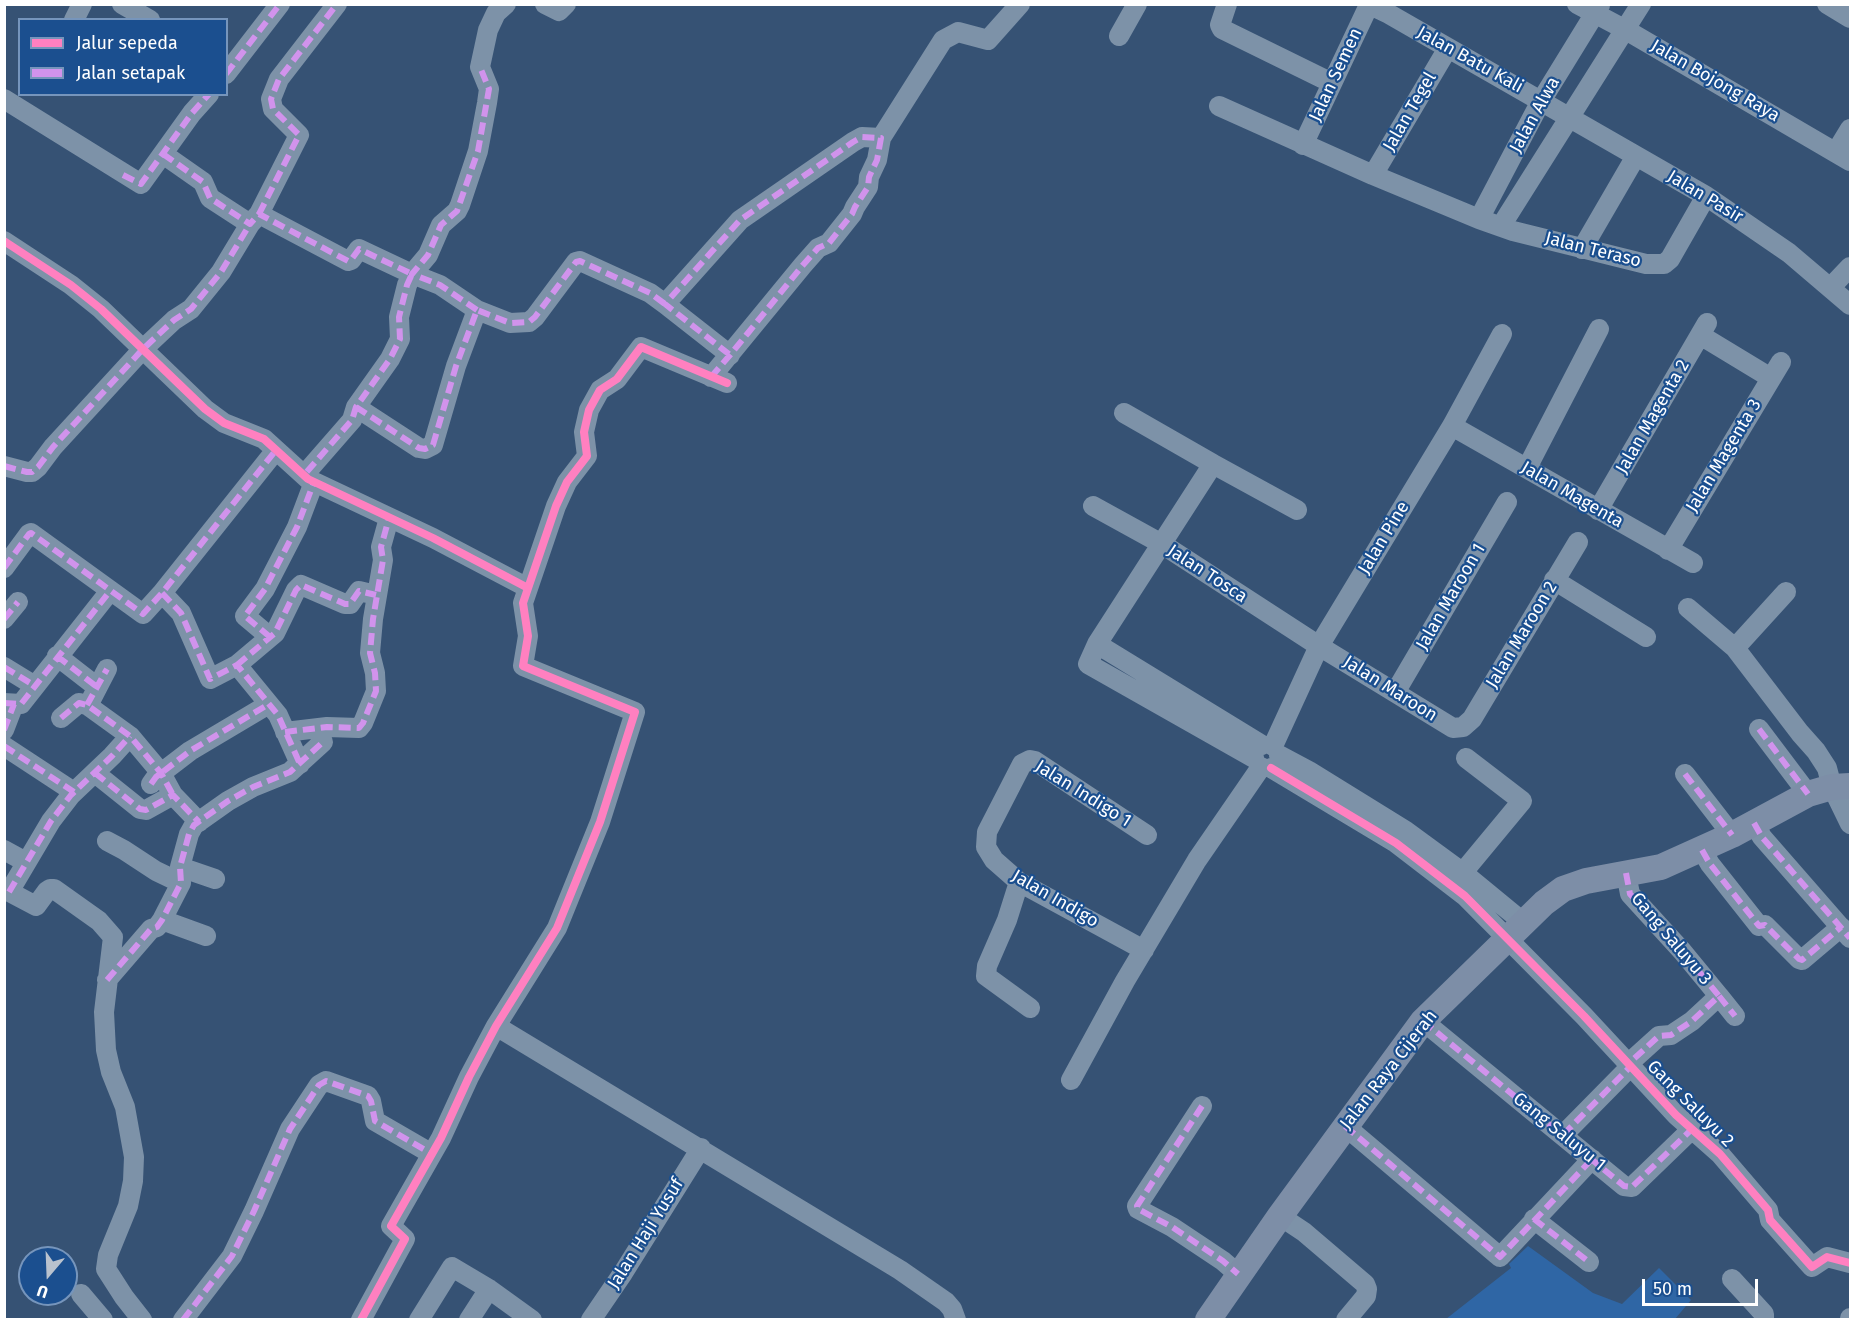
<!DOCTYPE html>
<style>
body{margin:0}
#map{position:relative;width:1855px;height:1324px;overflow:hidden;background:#365274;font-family:"Fira Sans",sans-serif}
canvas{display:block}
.frame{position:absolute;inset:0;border:6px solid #fff;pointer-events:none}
.legend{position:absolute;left:18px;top:18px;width:210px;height:78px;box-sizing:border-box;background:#1b4f8f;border:2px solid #7695bc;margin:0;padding:8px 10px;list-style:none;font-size:18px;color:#fff}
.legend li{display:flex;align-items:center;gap:12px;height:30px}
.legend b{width:30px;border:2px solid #7695bc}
.north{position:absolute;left:18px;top:1246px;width:60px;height:60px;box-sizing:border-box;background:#1b4f8f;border:2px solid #7695bc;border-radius:50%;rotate:199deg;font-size:16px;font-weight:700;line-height:24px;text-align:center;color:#fff}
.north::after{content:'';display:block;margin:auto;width:21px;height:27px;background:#b9c2ce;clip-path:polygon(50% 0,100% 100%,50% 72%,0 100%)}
.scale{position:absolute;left:1642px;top:1279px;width:116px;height:27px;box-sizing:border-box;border:3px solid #fff;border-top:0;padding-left:8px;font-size:18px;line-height:21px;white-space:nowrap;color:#fff;-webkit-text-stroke:4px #1b4f8f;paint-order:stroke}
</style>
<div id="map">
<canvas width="1855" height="1324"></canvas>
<div class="frame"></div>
<ul class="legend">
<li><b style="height:8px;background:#ff80c0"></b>Jalur sepeda</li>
<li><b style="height:8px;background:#d193ec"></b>Jalan setapak</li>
</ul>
<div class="north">U</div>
<div class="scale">50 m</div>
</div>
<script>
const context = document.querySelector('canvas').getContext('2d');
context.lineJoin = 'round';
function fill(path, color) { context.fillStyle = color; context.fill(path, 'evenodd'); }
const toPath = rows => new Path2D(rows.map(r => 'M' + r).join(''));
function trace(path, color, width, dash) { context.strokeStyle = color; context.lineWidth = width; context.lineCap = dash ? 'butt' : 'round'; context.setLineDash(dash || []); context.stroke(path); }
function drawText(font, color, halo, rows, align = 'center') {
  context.font = font + ' "Fira Sans",sans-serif'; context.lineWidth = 4.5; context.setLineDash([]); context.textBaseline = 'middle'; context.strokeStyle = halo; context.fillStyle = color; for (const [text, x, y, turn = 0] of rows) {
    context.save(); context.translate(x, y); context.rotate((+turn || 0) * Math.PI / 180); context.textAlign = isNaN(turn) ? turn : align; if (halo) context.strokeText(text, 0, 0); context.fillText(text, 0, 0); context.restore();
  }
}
fill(toPath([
 [1528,1246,1593,1293,1622,1304,1659,1268,1691,1300,1675,1319,1446,1319,1511,1268,1509,1264]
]), '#2f66a5');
trace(toPath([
 [122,4,150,20],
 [545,4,559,11,566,4],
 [1227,4,1220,25,1222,29,1332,83],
 [1368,4,1389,14,1706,196,1789,253,1850,305],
 [1577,4,1626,30,1850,161],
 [1827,4,1850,18],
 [74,20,82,4],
 [1119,36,1137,4],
 [226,74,280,4],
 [4,99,141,184,192,113,209,94],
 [1219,106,1373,175,1479,219,1513,231,1646,264,1664,264,1670,259,1706,196],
 [1303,145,1369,5],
 [1836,152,1850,129],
 [163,154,203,182,210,198,250,224,259,214,348,261,351,260,359,249,412,274,407,285,399,317,400,339,390,359,356,407,352,420,304,475],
 [1373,175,1448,48],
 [259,214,299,135,273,109,271,99,279,79,337,4],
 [1479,219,1541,101,1600,5],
 [1501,226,1641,4],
 [4,241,71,285,101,309,205,409,224,423,264,439,308,479,433,538,528,588],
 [1582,249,1636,156],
 [1831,287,1850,267],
 [477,310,440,285,412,274,428,255,441,225,457,211,460,205,478,151,487,103,489,89,480,67,488,30,496,13,506,4],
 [1700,335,1771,378],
 [730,355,665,304,740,220,853,142,862,137,881,138],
 [711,377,803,265,818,248,829,243,852,214,855,207,868,187,869,177,877,160,881,138,943,40,958,32,988,40,1020,4],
 [356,407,419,448,425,449,433,445,456,366,477,310,510,323,529,322,535,317,576,262,580,261,650,293,665,304],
 [1124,413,1213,464,1097,644,1088,664,1254,758],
 [1452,426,1693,563],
 [1213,464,1297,510],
 [4,466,27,472,32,472,38,467,53,447,142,350,174,320,191,309,221,272,250,224],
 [1527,468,1599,329],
 [1093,506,1162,544,1319,646,1453,728,1463,727,1472,719,1578,542],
 [1598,510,1707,323],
 [1668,550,1781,362],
 [4,568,29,534,31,533,143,614,162,593,276,450],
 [1554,580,1646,637],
 [1786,592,1735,648,1800,733,1816,751,1827,768,1832,787,1850,824],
 [162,593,181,613,210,679,237,665,278,715,300,764],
 [1688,608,1735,648],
 [4,619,18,602],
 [270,637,245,616,265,589,297,527,314,482],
 [1097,644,1262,745],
 [57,656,97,687],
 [237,665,275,633,296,590,301,585,345,604,350,604,359,591,376,595],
 [4,667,35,686],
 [1396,691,1507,502],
 [92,698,107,669],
 [4,703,21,704,110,591],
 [61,718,79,703,87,705,130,736,161,773,173,795],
 [1759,729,1808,794],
 [4,730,14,704],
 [285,732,327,727,359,728,363,723,376,691,375,673,370,653,373,619,383,560,381,547,389,518],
 [4,746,74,792],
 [1273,746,1319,646,1452,426,1502,334],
 [1279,755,1309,771,1406,831,1462,872,1524,923],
 [1271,768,1396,843,1465,896,1584,1016,1676,1115,1720,1154,1768,1210,1770,1220,1812,1267,1827,1257,1850,1263],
 [95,773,140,809,146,810,173,795,199,822],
 [1685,774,1732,835],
 [151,784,156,777,190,751,269,704],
 [1754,823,1762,837,1850,938],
 [107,841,124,850,156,871,181,883],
 [4,850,26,862],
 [1702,850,1710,864,1759,926,1765,925,1799,959,1802,960,1841,927],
 [180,867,215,879],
 [1626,873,1630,894,1682,951,1719,996,1692,1021,1671,1035,1659,1036,1628,1064],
 [1019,882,1007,920,987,966,986,976,1030,1008],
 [1454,883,1522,801,1466,758],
 [4,889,36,906,47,891,50,889,54,889,99,921,113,937,104,1012,106,1050,111,1072,125,1107,134,1157,133,1181,128,1206,108,1255,106,1269,124,1297,142,1320],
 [9,892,51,821,71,795,112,756,130,736],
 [162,920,206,936],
 [1144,950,1019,882,994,860,986,847,987,832,1022,764,1030,760,1035,761,1147,835],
 [107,980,151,929,157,927,162,920,181,883,180,867,189,834,194,825,228,801,253,787,290,772,323,742],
 [1719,996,1735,1016],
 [1423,1021,1624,1186,1632,1187,1692,1129],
 [496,1026,900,1270,946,1302,952,1309,956,1320],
 [1071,1080,1125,981,1197,860,1261,767],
 [1202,1106,1137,1206,1138,1209,1172,1227,1223,1261,1238,1274],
 [1345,1126,1500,1257,1592,1159],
 [1563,1135,1630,1067],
 [1280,1216,1304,1232,1365,1284,1367,1289,1366,1296,1346,1320],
 [1534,1219,1589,1262],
 [1732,1279,1764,1314,1764,1320],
 [81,1294,103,1320],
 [183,1320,232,1256,254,1211,290,1129,319,1085,326,1081,368,1096,371,1101,375,1121,432,1154],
 [361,1320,405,1239,391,1226,441,1138,469,1077,496,1026,557,928,600,822,635,712,523,666,528,636,523,603,556,506,567,482,587,456,584,432,589,410,600,390,617,379,641,347,727,383],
 [419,1320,452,1267,489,1289,532,1320],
 [469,1320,489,1289],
 [591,1320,623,1273,701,1148],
 [1850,1320,1850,1318]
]), '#7d92a8', 20);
trace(toPath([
 [1208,1320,1280,1216,1423,1021,1544,903,1563,889,1586,881,1661,867,1732,835,1808,794,1832,787,1850,786]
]), '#7d8ea7', 26);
trace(toPath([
 [226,74,280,4],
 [163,154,203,182,210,198,250,224,259,214,348,261,351,260,359,249,412,274,407,285,399,317,400,339,390,359,356,407,352,420,304,475],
 [123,175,141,184,192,113,209,94],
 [259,214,299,135,273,109,271,99,279,79,337,4],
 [477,310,440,285,412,274,428,255,441,225,457,211,478,151,489,89,480,67],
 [711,377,730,355,748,333,803,265,818,248,829,243,852,214,855,207,868,187,869,177,877,160,881,138,862,137,853,142,740,220,665,304,730,355],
 [356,407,419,448,425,449,433,445,456,366,477,310,510,323,529,322,535,317,576,262,580,261,650,293,665,304],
 [4,466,27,472,32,472,38,467,53,447,142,350,174,320,191,309,221,272,250,224],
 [4,568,29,534,31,533,143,614,162,593,276,450,279,452],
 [162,593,181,613,210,679,237,665,278,715,300,764],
 [4,619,18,602],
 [270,637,245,616,265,589,297,527,314,482],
 [57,656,97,687],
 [237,665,275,633,296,590,301,585,345,604,350,604,359,591,376,595],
 [4,667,35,686],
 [4,703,21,704,110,591],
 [87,705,107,669],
 [61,718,79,703,87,705,130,736,161,773,173,795],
 [1759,729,1808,794],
 [4,730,14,704],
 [285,732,327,727,359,728,363,723,376,691,375,673,370,653,373,619,383,560,381,547,389,518],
 [4,746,74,792],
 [95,773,140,809,146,810,173,795,199,822],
 [1685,774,1732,835],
 [151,784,156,777,190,751,269,704],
 [1754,823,1762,837,1850,938],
 [1702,850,1710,864,1759,926,1765,925,1799,959,1802,960,1841,927],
 [1626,873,1630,894,1682,951,1719,996,1692,1021,1671,1035,1659,1036,1628,1064],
 [9,892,51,821,71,795,112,756,130,736],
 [107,980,151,929,157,927,162,920,181,883,180,867,189,834,194,825,228,801,253,787,290,772,323,742],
 [1719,996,1735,1016],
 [1423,1021,1624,1186,1632,1187,1692,1129],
 [1202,1106,1137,1206,1138,1209,1172,1227,1223,1261,1238,1274],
 [1345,1126,1500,1257,1592,1159],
 [1563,1135,1630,1067],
 [1534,1219,1589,1262],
 [183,1320,232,1256,254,1211,290,1129,319,1085,326,1081,368,1096,371,1101,375,1121,432,1154,429,1159]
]), '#d193ec', 6, [12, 6]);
trace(toPath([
 [4,241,71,285,101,309,205,409,224,423,264,439,308,479,433,538,528,588],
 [1271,768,1396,843,1465,896,1584,1016,1676,1115,1720,1154,1768,1210,1770,1220,1812,1267,1827,1257,1850,1263],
 [361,1320,405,1239,391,1226,441,1138,469,1077,496,1026,557,928,600,822,635,712,523,666,528,636,523,603,556,506,567,482,587,456,584,432,589,410,600,390,617,379,641,347,727,383]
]), '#ff80c0', 8);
drawText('18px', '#fff', '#1b4f8f', [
 ["Jalan Batu Kali",1470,60,29],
 ["Jalan Semen",1336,75,-65],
 ["Jalan Bojong Raya",1715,81,30],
 ["Jalan Tegel",1410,112,-60],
 ["Jalan Alwa",1535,115,-61],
 ["Jalan Pasir",1705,197,31],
 ["Jalan Teraso",1593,250,14],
 ["Jalan Magenta 2",1653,417,-60],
 ["Jalan Magenta 3",1724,456,-59],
 ["Jalan Magenta",1572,495,30],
 ["Jalan Pine",1384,538,-59],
 ["Jalan Tosca",1207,574,33],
 ["Jalan Maroon 1",1451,597,-60],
 ["Jalan Maroon 2",1522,635,-59],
 ["Jalan Maroon",1390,689,32],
 ["Jalan Indigo 1",1083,794,32],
 ["Jalan Indigo",1055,899,30],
 ["Gang Saluyu 3",1671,939,50],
 ["Jalan Raya Cijerah",1389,1070,-52],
 ["Gang Saluyu 2",1690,1104,45],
 ["Gang Saluyu 1",1559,1132,39],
 ["Jalan Haji Yusuf",646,1234,-58]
]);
</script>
